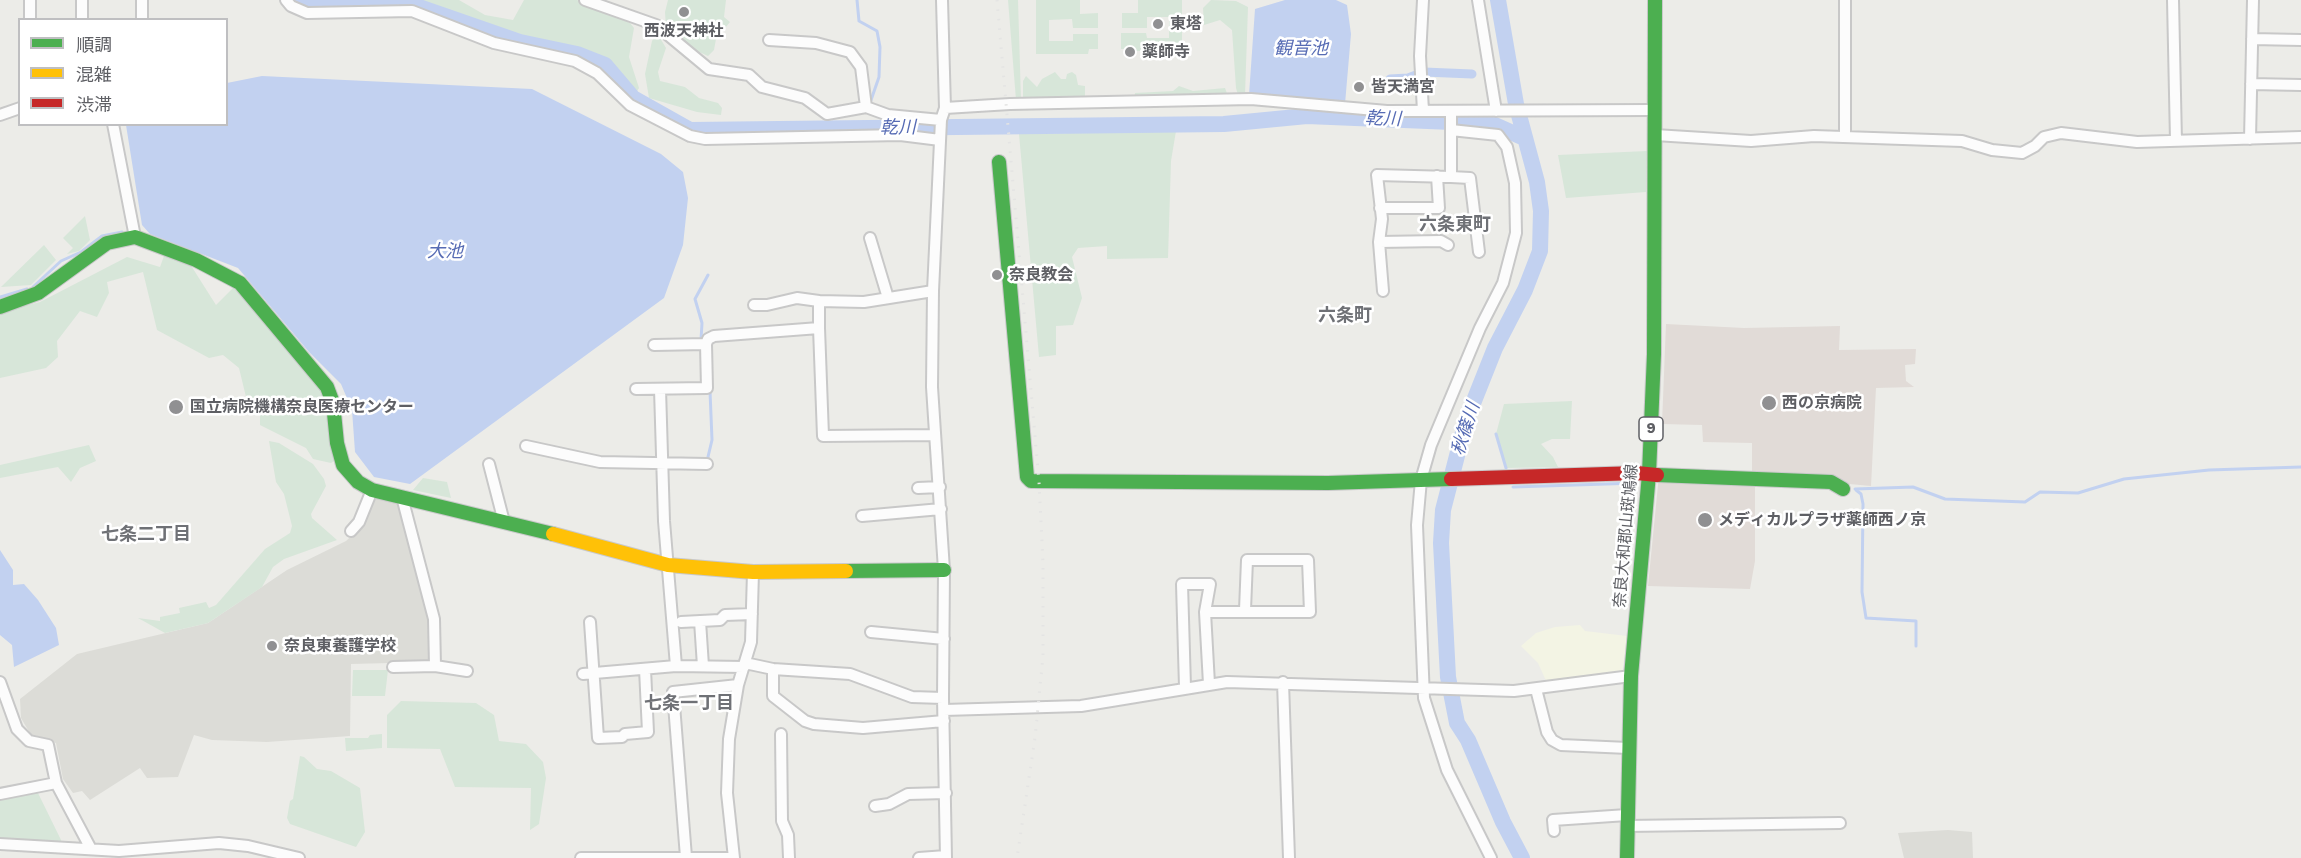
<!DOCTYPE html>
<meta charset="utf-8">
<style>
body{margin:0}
#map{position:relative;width:2301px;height:858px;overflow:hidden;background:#ecece8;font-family:"Work Sans","Noto Sans JP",sans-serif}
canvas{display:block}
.legend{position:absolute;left:18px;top:18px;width:210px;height:108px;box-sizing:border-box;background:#fff;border:2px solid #bfbfc1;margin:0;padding:8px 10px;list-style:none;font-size:18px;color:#5e5f64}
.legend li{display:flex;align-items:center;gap:12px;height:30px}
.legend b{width:30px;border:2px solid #bfbfc1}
</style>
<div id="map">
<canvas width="2301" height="858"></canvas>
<ul class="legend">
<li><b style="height:8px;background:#4caf50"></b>順調</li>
<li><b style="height:8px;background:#ffc107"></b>混雑</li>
<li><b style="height:8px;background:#c62828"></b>渋滞</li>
</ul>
</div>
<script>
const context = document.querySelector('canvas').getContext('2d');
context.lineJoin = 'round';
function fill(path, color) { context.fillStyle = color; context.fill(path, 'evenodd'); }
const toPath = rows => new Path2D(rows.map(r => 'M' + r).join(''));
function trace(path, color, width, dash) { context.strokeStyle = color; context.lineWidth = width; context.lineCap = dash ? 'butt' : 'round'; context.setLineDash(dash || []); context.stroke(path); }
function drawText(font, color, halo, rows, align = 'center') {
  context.font = font + ' "Work Sans","Noto Sans JP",sans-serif'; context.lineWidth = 5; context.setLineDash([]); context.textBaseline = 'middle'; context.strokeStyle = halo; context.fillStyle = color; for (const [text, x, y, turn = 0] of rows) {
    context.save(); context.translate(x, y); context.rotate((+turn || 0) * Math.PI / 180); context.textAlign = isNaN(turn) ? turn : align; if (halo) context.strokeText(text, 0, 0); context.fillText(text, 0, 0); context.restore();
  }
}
fill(toPath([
 [1580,625,1585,631,1627,636,1622,675,1548,685,1538,663,1521,646,1536,633,1555,627]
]), '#f3f4e4');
fill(toPath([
 [376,498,400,503,432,623,429,662,351,664,350,736,267,742,212,740,194,735,178,777,147,778,140,768,90,800,82,791,73,793,63,779,56,743,31,735,21,718,20,699,77,654,208,623,287,570,346,541,358,530],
 [1948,830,1972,832,1973,858,1904,858,1898,833]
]), '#dcdcd7');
fill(toPath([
 [1666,324,1744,328,1840,326,1839,350,1916,349,1915,364,1905,365,1906,381,1914,387,1876,388,1871,486,1752,475,1752,443,1703,442,1702,425,1662,424],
 [1659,475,1755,480,1755,561,1750,589,1648,586]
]), '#e1dbd7');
fill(toPath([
 [313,0,459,0,485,15,513,20,524,0,577,0,630,23,634,28,629,57,639,88,636,93,631,93,606,64,580,53,526,40,521,34,498,31,478,21,401,3,332,5,314,4],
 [668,0,726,0,724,17,730,22,716,39,714,50,708,56,686,46,666,27,665,12],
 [1008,0,1018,0,1021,100,1016,100],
 [1036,0,1080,0,1080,14,1098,13,1098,28,1073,28,1072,19,1049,20,1049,41,1073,41,1073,34,1098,34,1098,49,1089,49,1088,54,1036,54],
 [1138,0,1182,0,1182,51,1129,51,1129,49,1121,49,1121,33,1146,33,1147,38,1169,38,1169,17,1147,17,1147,28,1122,28,1122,13,1138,13],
 [1211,0,1236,1,1248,7,1245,95,1238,95,1236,88,1232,30,1220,20,1204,25,1203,8],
 [657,33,666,48,658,72,660,81,685,87,699,98,718,103,722,108,721,115,697,112,649,98,645,74,652,41],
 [1055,72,1061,79,1066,79,1067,74,1072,72,1076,75,1078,85,1085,86,1085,101,1023,100,1023,81,1026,76,1037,87,1042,79],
 [1179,86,1193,91,1225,88,1228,96,1134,101,1135,93,1173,91],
 [1176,131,1171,161,1168,258,1107,259,1107,246,1078,248,1072,257,1082,298,1073,325,1056,326,1056,355,1039,357,1019,134],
 [1647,151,1646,192,1566,198,1558,155],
 [85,216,90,240,79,251,67,254,73,248,63,238],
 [44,245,56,260,31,285,1,287],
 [164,256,190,264,216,305,236,285,325,395,334,461,331,463,313,459,306,448,260,425,260,407,252,407,246,397,239,368,223,355,209,358,157,330,143,272,107,282,109,293,97,317,80,311,57,341,58,357,46,368,0,378,0,312,40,302,127,257,160,267],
 [1572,401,1570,439,1552,439,1541,444,1553,457,1558,467,1506,468,1496,434,1504,404],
 [269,441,279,443,313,464,324,479,326,486,311,514,312,518,337,540,284,559,273,567,262,587,208,623,165,633,138,618,160,621,160,617,180,613,179,608,206,602,209,608,216,605,265,549,290,533,292,526,284,494,276,482],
 [89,445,96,461,80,468,71,482,58,467,0,478,0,465],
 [423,478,447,482,451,498,413,490],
 [353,670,388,670,385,696,352,696],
 [401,701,476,703,494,715,499,741,526,744,543,762,546,778,539,824,530,830,531,788,455,787,440,749,387,748,387,715],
 [382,734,382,748,346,751,345,738,368,738,370,735],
 [300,756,304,757,317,769,331,771,360,788,365,832,356,847,290,824,287,818,290,801,293,799],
 [37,791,62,842,0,838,0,798]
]), '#d7e6d9');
fill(toPath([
 [1285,0,1336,0,1347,5,1351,34,1345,104,1249,95,1255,9],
 [262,76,532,89,661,154,683,172,688,198,683,245,664,298,410,484,374,477,355,452,352,410,341,384,309,352,238,268,150,234,142,225,126,125,226,124,227,83],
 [0,550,13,570,13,585,24,584,38,600,56,628,59,645,14,667,12,645,0,635]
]), '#c2d1f0');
trace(toPath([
 [857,0,859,21,877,31,880,47,879,77,870,103],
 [33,287,61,261,81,252,102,236,122,232],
 [0,297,27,289],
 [701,340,702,323,695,299,708,275],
 [1496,434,1506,468],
 [707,461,712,440,710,391],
 [1513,487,1637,483],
 [1855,489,1913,487,1945,499,2025,502,2040,492,2078,493,2124,479,2209,470,2301,467],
 [1856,490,1861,494,1863,504,1862,592,1866,618,1916,621,1916,646]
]), '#c2d1f0', 3);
trace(toPath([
 [1390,79,1408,78,1424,72,1472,74]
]), '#c2d1f0', 9);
trace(toPath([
 [301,0,324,6,393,4,419,7,520,42,577,54,605,65,633,98,690,130,1224,124,1307,116,1476,123,1495,125,1524,138],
 [1498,0,1516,104,1537,182,1541,211,1540,251,1525,290,1495,348,1466,421,1443,510,1441,543,1448,677,1457,723,1468,740,1503,822,1522,858]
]), '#c2d1f0', 16);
const street = toPath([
 [30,0,30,20],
 [82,0,82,20],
 [142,0,142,20],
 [286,0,291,6,307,13,412,11,494,43,575,61,597,73,630,105,690,136,705,139,900,135,940,140],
 [585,0,656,25,709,69,749,75,762,87,805,98,827,114,866,107,888,115,941,120],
 [942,0,945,108,941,120,933,291,932,387,944,570,943,698,946,858],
 [1478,0,1496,111],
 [1845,0,1845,137],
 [2173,0,2176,141],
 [2252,39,2301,40],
 [769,40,816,43,850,52,861,67,866,107],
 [2251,84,2301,85],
 [945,108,1010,104,1251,99,1387,111,1654,110],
 [1423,111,1420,56,1423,0],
 [1451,111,1451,177,1470,178,1479,252],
 [0,115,20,108],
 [113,124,135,237],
 [1451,130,1498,135,1507,147,1515,183,1516,233,1503,283,1480,328,1431,445,1421,480,1417,525,1424,698,1447,770,1491,858],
 [1655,135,1751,141,1814,136,1962,141,1992,150,2022,153,2035,146,2044,137,2061,133,2137,142,2301,137],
 [2250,139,2253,0],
 [1380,208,1439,208,1437,176],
 [870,238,888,298],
 [1379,242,1441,241,1448,245],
 [933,291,864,302,819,301,819,328,823,436,934,435],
 [1383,291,1379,242,1382,219,1377,175,1451,177],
 [754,305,767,305,797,298,819,301],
 [654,345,706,344],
 [636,389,707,388,706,344,708,339,714,336,819,328],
 [660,389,664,521,676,666],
 [526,446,600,462,707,464],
 [489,464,504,522],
 [918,488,940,487],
 [402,497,434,619,435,666],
 [862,516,941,509],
 [351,531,359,522,372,490],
 [700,621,703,666],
 [590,622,598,738,622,737,625,734,648,732,645,669],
 [681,622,720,620,725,615,752,614],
 [871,632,944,639],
 [745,663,773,669,850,674,912,697,943,698],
 [393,667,435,666,467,671],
 [773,669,773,696,805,721,814,724,863,728,944,721],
 [583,674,676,666,744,667],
 [0,682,17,729,29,741,48,745,56,783,91,849],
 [1283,682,1289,858],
 [1209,684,1205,612,1310,612,1308,560,1247,560,1245,610],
 [1185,687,1182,584,1210,584,1205,612],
 [1536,689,1547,732,1552,740,1561,745,1628,748],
 [944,710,1081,706,1227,682,1514,691,1631,676],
 [781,734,782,821,788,835,789,858],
 [0,794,56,783],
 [875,806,889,804,908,794,946,793],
 [1627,826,1840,823],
 [1554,831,1553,820,1627,815],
 [0,844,119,851,219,843,248,846,299,858],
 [686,857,673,692,738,685],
 [581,858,730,858],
 [734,858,727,793,729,739,738,685,751,642,753,572],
 [919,858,946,856]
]);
const fast = toPath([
 [999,162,1027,477,1031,481,1328,483,1451,479],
 [0,307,38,293,107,243,135,237,196,260,240,283,327,387,333,403,337,443,343,465,358,482,372,490,553,534],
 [1657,475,1831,482,1843,489],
 [846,571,944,570],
 [1627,858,1631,676,1649,474,1654,354,1655,0]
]);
const slow = toPath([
 [553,534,668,565,753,572,846,571]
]);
const jam = toPath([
 [1451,479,1637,473,1657,475]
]);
trace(street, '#c8c8c8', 14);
trace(fast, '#c9c9ca', 16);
trace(slow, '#c9c9ca', 16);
trace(jam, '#c9c9ca', 16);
trace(street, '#fcfcfc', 10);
trace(fast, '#4caf50', 14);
trace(slow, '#ffc107', 14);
trace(jam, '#c62828', 14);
trace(toPath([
 [997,0,1039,482,1043,562,1043,656,1035,738,1017,858]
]), '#e4e4e3', 3, [1.5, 8]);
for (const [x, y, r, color] of [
 [684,12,6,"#909092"],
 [1158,24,6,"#909092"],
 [1130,52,6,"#909092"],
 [1359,87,6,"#909092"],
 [997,275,6,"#909092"],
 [1769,403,8,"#909092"],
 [176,407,8,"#909092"],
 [1705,520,8,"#909092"],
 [272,646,6,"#909092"]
]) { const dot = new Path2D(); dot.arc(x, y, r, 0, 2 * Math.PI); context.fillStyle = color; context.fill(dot); trace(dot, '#fff', 2); }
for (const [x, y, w] of [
 [1651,429,24]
]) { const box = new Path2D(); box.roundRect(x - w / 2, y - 12, w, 24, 4.5); context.fillStyle = '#fff'; context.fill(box); trace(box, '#5e5f64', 1.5); }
drawText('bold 15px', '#5e5f64', null, [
 ["9",1651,429]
]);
drawText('bold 16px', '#5e5f64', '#fff', [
 ["東塔",1170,24],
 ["西波天神社",684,31,"center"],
 ["薬師寺",1142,52],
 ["皆天満宮",1371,87],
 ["奈良教会",1009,275],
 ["西の京病院",1782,403],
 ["国立病院機構奈良医療センター",190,407],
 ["メディカルプラザ薬師西ノ京",1718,520],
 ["奈良東養護学校",284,646]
], 'left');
drawText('16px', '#5e5f64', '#fff', [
 ["奈良大和郡山斑鳩線",1626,536,-85]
]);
drawText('italic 18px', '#566bb4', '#fff', [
 ["観音池",1301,49],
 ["乾川",1383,119,2],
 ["乾川",898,128,-1],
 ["大池",445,252],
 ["秋篠川",1466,429,-72]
]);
drawText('bold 18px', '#6f7176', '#fff', [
 ["六条東町",1455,225],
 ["六条町",1345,316],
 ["七条二丁目",146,535],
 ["七条一丁目",689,704]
]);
</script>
